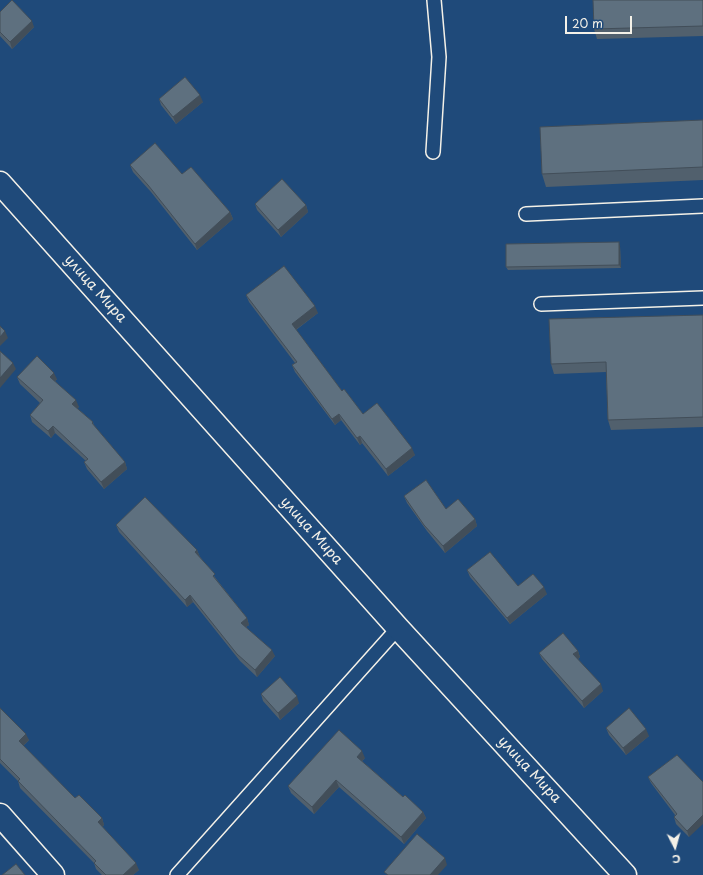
<!DOCTYPE html>
<meta charset="utf-8">
<style>
body{margin:0}
#map{position:relative;width:703px;height:875px;overflow:hidden;background:#1f4a7a;font-family:"Playpen Sans",sans-serif}
canvas{display:block}
.north{position:absolute;left:655px;top:827px;width:40px;height:40px;-webkit-text-stroke:3px #1f4a7a;paint-order:stroke;rotate:174deg;font-size:11px;font-weight:700;line-height:16px;text-align:center;color:#f4f1e8}
.north::after{content:'';display:block;margin:auto;width:14px;height:18px;background:#f4f1e8;clip-path:polygon(50% 0,100% 100%,50% 72%,0 100%)}
.scale{position:absolute;left:565px;top:16px;width:67px;height:18px;box-sizing:border-box;border:2px solid #f4f1e8;border-top:0;padding-left:5px;font-size:12px;line-height:14px;white-space:nowrap;color:#f4f1e8;-webkit-text-stroke:3px #1f4a7a;paint-order:stroke}
</style>
<div id="map">
<canvas width="703" height="875"></canvas>
<div class="north">С</div>
<div class="scale">20 m</div>
</div>
<script>
const context = document.querySelector('canvas').getContext('2d');
context.lineJoin = 'round';
const toPath = rows => new Path2D(rows.map(r => 'M' + r).join(''));
function trace(path, color, width, dash) { context.strokeStyle = color; context.lineWidth = width; context.lineCap = dash ? 'butt' : 'round'; context.setLineDash(dash || []); context.stroke(path); }
function fill(path, color) { context.fillStyle = color; context.fill(path, 'evenodd'); }
function drawText(font, color, halo, rows, align = 'center') {
  context.font = font + ' "Playpen Sans",sans-serif'; context.lineWidth = 4; context.setLineDash([]); context.textBaseline = 'middle'; context.strokeStyle = halo; context.fillStyle = color; for (const [text, x, y, turn = 0] of rows) {
    context.save(); context.translate(x, y); context.rotate((+turn || 0) * Math.PI / 180); context.textAlign = isNaN(turn) ? turn : align; if (halo) context.strokeText(text, 0, 0); context.fillText(text, 0, 0); context.restore();
  }
}
const service = toPath([
 [433,152,439,57,434,0],
 [526,214,703,206],
 [541,304,703,298],
 [177,875,398,628]
]);
const minor = toPath([
 [0,815,53,875]
]);
const primary = toPath([
 [0,183,398,628,625,875]
]);
trace(service, '#f4f1e8', 16);
trace(minor, '#f4f1e8', 25);
trace(primary, '#f4f1e8', 25);
trace(service, '#1f4a7a', 13);
trace(minor, '#1f4a7a', 22);
trace(primary, '#1f4a7a', 22);
fill(toPath([
 [703,0,703,36,597,39,594,29],
 [0,12,34,27,12,49,0,36],
 [159,99,203,102,176,124,161,105],
 [703,120,703,180,546,187,542,174],
 [130,165,182,174,230,212,233,219,197,250,151,192,133,172],
 [255,204,306,205,308,212,281,237,257,210],
 [620,246,621,268,508,270,506,267],
 [246,295,318,313,296,330,342,391,363,414,415,455,388,476,362,443,360,445,341,420,335,425,295,372,292,365,295,363,249,302],
 [703,315,703,427,611,430,608,420,606,372,554,374,551,364],
 [17,377,57,379,55,381,79,407,77,408,93,422,94,426,125,462,127,469,104,489,87,469,84,462,86,461,55,433,51,438,32,422,30,415,40,403,20,384],
 [404,496,446,509,475,519,477,526,445,553,427,531,407,503],
 [116,525,197,550,200,557,217,580,247,618,249,625,246,627,275,656,257,677,240,661,193,602,187,607,119,532],
 [467,570,518,586,547,594,510,624,470,577],
 [578,651,580,657,578,659,603,691,584,708,542,659,539,653],
 [261,694,299,703,280,720,263,701],
 [0,708,29,740,23,746,75,798,102,818,104,825,102,827,139,870,133,875,102,875,96,869,94,863,20,788,18,781,0,763],
 [606,728,649,736,626,755,609,735],
 [365,758,362,761,403,797,423,812,426,818,404,844,339,787,314,814,291,793,288,786],
 [648,777,703,782,689,837,676,824,674,817,675,815,651,783]
]), '#51606d');
fill(toPath([
 [32,21,34,27,12,49,10,42],
 [200,95,203,102,176,124,173,117],
 [306,205,308,212,281,237,278,230],
 [230,212,233,219,197,250,195,244],
 [619,242,620,246,621,268,619,265],
 [315,306,318,313,294,331,292,324],
 [5,331,8,338,0,346,0,337],
 [13,363,16,369,0,388,0,378],
 [54,373,57,379,53,384,50,377],
 [76,400,79,407,75,411,72,404],
 [339,414,341,420,335,425,332,419],
 [53,426,55,433,51,438,48,431],
 [360,436,362,443,360,445,357,438],
 [412,448,415,455,388,476,386,469],
 [125,462,127,469,104,489,101,482],
 [475,519,477,526,445,553,443,546],
 [197,550,200,557,198,559,195,552],
 [544,587,547,594,510,624,507,618],
 [190,595,193,602,187,607,185,600],
 [247,618,249,625,243,629,241,623],
 [272,650,275,656,257,677,255,670],
 [578,651,580,657,576,661,573,654],
 [601,684,603,691,584,708,582,701],
 [297,696,299,703,280,720,278,713],
 [646,729,649,736,626,755,623,748],
 [26,734,29,740,21,748,19,741],
 [362,751,365,758,359,764,357,757],
 [336,780,339,787,314,814,312,807],
 [423,812,426,818,404,844,401,837],
 [703,815,703,824,689,837,687,831],
 [102,818,104,825,100,829,98,822],
 [445,858,447,865,438,875,430,875],
 [136,863,139,870,133,875,123,875]
]), '#424e59');
const building = toPath([
 [12,0,32,21,10,42,0,32,0,12,12,0],
 [593,0,703,0,703,26,594,29,593,0],
 [185,77,200,95,173,117,159,99,185,77],
 [703,120,703,167,542,174,540,127,703,120],
 [155,143,182,174,191,167,230,212,195,244,148,185,130,165,155,143],
 [282,179,306,205,278,230,255,204,282,179],
 [619,242,619,265,506,267,506,244,619,242],
 [284,266,315,306,292,324,342,391,344,389,363,414,377,403,412,448,386,469,360,436,357,438,339,414,332,419,292,365,297,362,246,295,284,266],
 [703,315,703,417,608,420,606,362,551,364,549,319,703,315],
 [0,326,5,331,0,337,0,326],
 [0,351,13,363,0,378,0,351],
 [37,356,54,373,50,377,76,400,72,404,93,422,92,423,125,462,101,482,84,462,88,459,53,426,48,431,30,415,43,400,17,377,37,356],
 [426,480,446,509,458,499,475,519,443,546,424,525,404,496,426,480],
 [145,497,197,550,195,552,215,574,213,576,247,618,241,623,272,650,255,670,237,654,190,595,185,600,116,525,145,497],
 [490,552,518,586,533,574,544,587,507,618,467,570,490,552],
 [563,633,578,651,573,654,601,684,582,701,539,653,563,633],
 [280,677,297,696,278,713,261,694,280,677],
 [0,708,26,734,19,741,75,798,79,795,102,818,98,822,136,863,123,875,106,875,94,863,96,861,18,781,20,779,0,759,0,708],
 [629,708,646,729,623,748,606,728,629,708],
 [339,730,362,751,357,757,403,797,405,795,423,812,401,837,336,780,312,807,288,786,339,730],
 [677,755,703,782,703,815,687,831,674,817,677,814,648,777,677,755],
 [417,834,445,858,430,875,388,875,384,872,417,834],
 [16,864,25,875,2,875,16,864]
]);
fill(building, '#5e707f');
trace(building, '#424e59', 1);
drawText('14px', '#f4f1e8', '#1f4a7a', [
 ["улица Мира",95,289,48],
 ["улица Мира",311,531,48],
 ["улица Мира",529,770,47]
]);
</script>
